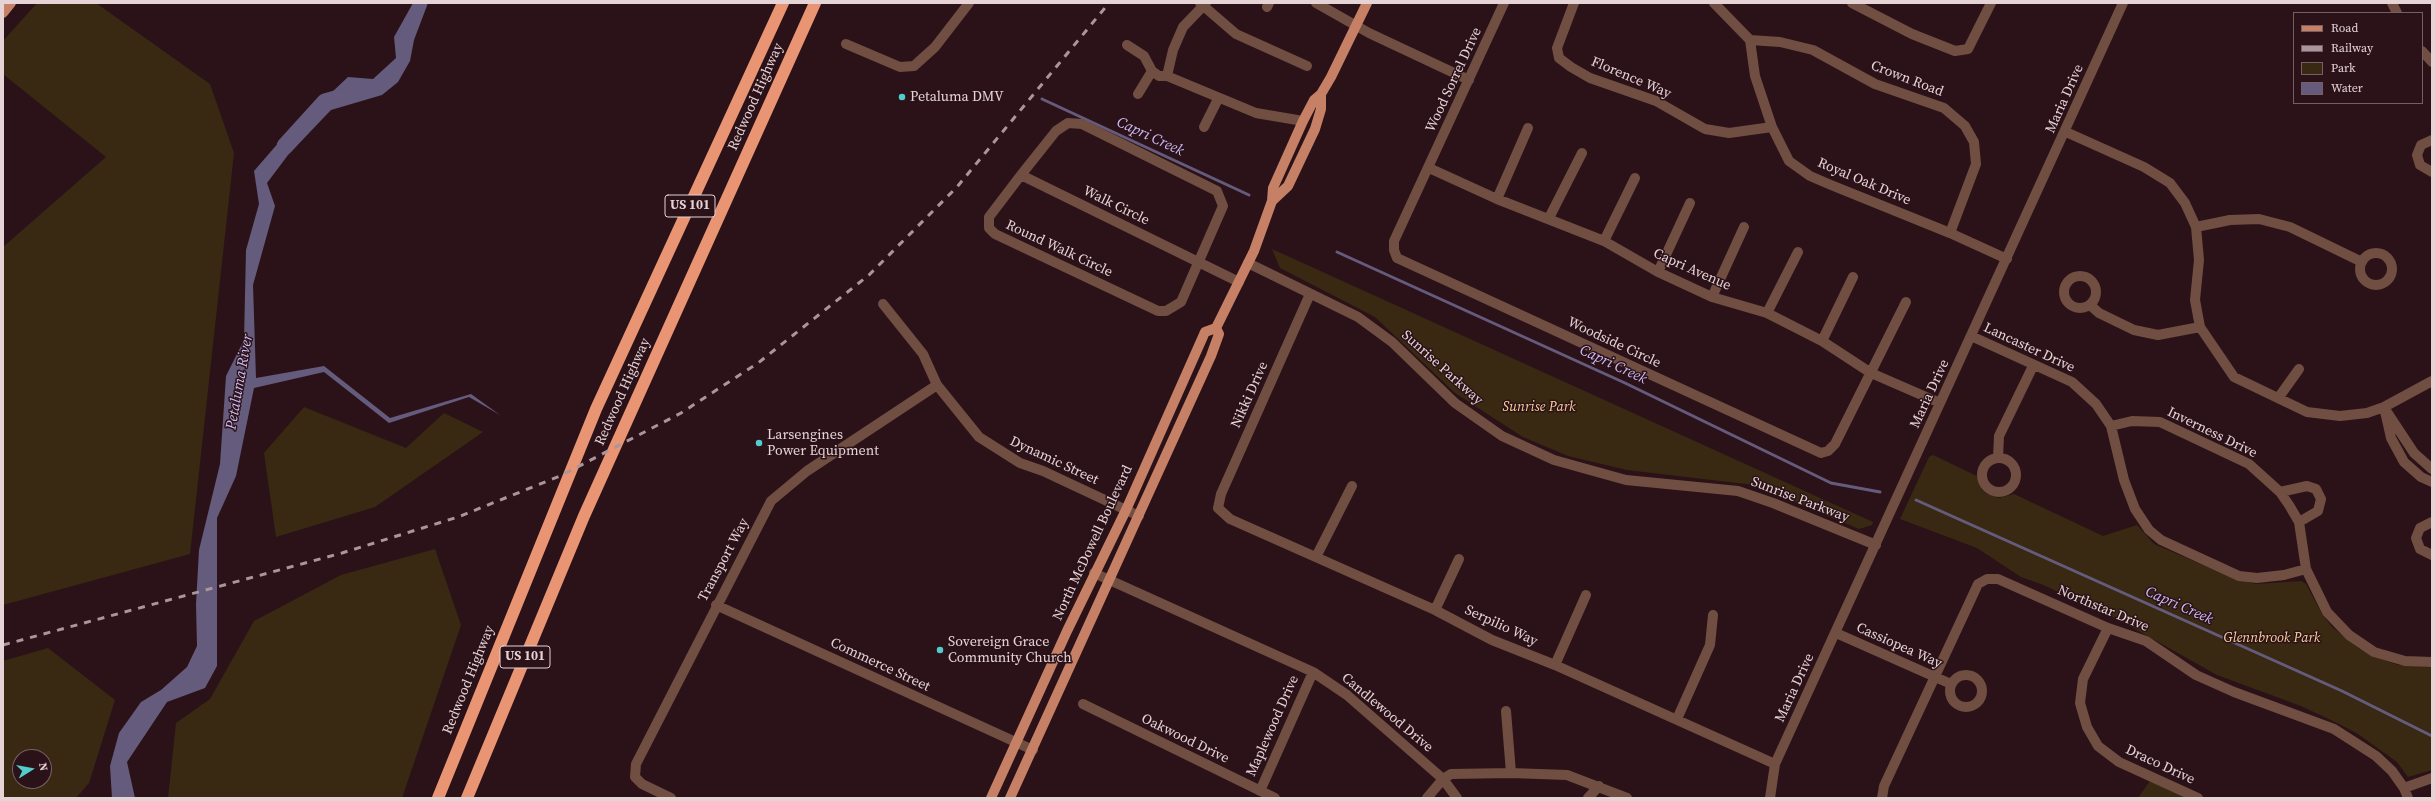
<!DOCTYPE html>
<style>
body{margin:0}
#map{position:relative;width:2435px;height:801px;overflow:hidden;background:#2b1218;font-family:"Source Serif 4",serif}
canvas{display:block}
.frame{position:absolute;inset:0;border:4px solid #e5d3d6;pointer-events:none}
.legend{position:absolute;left:2293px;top:12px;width:130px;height:92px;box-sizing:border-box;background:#2b1218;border:1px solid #755f64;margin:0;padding:5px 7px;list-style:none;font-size:12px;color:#e5d3d6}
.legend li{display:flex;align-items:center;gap:8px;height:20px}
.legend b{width:20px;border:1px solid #755f64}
.north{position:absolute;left:12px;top:749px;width:40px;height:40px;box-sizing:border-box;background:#2b1218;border:1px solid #755f64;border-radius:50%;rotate:79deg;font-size:11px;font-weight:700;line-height:16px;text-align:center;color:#e5d3d6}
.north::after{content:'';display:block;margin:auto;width:14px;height:18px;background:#52cdcc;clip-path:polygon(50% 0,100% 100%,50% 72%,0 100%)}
</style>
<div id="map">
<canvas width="2435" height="801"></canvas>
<div class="frame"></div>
<ul class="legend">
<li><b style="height:5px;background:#c68065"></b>Road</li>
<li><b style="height:5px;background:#aa969a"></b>Railway</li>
<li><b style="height:11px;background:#392912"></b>Park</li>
<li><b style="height:11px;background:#655b7c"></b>Water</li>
</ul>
<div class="north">N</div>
</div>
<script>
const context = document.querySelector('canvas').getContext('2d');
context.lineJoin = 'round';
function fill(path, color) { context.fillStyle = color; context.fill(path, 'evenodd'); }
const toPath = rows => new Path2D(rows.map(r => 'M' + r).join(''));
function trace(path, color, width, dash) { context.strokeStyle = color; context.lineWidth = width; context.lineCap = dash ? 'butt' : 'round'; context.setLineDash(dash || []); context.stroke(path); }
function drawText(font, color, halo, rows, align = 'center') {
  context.font = font + ' "Source Serif 4",serif'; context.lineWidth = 3; context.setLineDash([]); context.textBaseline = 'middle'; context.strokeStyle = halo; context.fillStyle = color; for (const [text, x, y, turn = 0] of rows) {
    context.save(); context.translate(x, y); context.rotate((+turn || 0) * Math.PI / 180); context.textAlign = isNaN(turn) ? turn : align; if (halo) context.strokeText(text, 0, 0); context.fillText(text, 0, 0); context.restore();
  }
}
fill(toPath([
 [37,3,96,3,210,84,234,153,190,554,3,605,3,247,106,157,3,74,3,41],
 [1272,249,1873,522,1872,525,1859,529,1754,485,1627,470,1568,456,1523,437,1455,393,1375,317,1280,268],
 [304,407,406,448,444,413,483,432,375,507,276,537,264,453],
 [1933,455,1977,476,1982,490,1987,494,1999,498,2014,494,2103,536,2137,525,2154,544,2236,579,2256,584,2301,581,2306,584,2322,614,2332,627,2357,647,2372,656,2398,665,2432,667,2432,770,2408,777,2397,762,2358,734,2337,723,2301,706,2217,675,2119,620,2041,584,2021,577,1977,548,1900,519,1929,457],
 [435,549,461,625,402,798,168,798,176,723,210,699,254,621,341,575],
 [48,648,115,700,89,783,76,798,3,798,3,661],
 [20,757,44,757,44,781,20,781],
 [2150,781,2187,798,2138,798]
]), '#392912');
fill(toPath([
 [413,3,428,3,414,40,410,61,398,82,382,95,331,110,288,155,267,183,275,206,253,285,256,378,324,366,390,418,471,394,500,415,469,397,389,423,324,372,254,388,236,476,217,518,217,666,205,688,167,702,127,762,135,798,112,798,110,766,119,733,141,702,161,690,187,667,197,646,196,604,199,550,220,464,226,376,244,340,246,250,259,204,254,171,280,141,312,121,330,94,348,77,373,79,396,58,394,37]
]), '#655b7c');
trace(toPath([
 [1042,99,1249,195],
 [1337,252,1625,383,1831,483,1880,492],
 [1916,500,2342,691,2432,736]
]), '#655b7c', 3);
trace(toPath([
 [285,146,325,102,346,96]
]), '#655b7c', 17);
trace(toPath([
 [1200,3,1236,34,1307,66],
 [1316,3,1369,33,1469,80],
 [1504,3,1394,241,1394,250,1397,258,1821,453,1828,451,1835,444,1906,302],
 [1574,3,1557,48,1559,58,1571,67,1590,78,1656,101,1705,129,1729,133,1772,127],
 [1714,3,1750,40,1755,76,1772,127,1789,161,1810,176,1831,185,1950,233,2007,259],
 [1852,3,1912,34,1955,51,1968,49,1991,3],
 [2392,3,2397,13],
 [1267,7,1269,3],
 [1750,40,1780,42,1813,50,1875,84,1944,108,1965,126,1974,142,1976,164,1950,233],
 [846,44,900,67,914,66,935,47,969,3],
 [1127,45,1144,56,1152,71,1159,76,1167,76,1256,113,1303,121],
 [2422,51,2432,62],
 [1167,76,1173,50,1183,27,1206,3],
 [1138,94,1152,71],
 [1068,123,1082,124,1217,191,1223,206,1181,302,1166,311,1158,311,995,234,989,228,989,217,1021,175,1056,131,1068,123],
 [1204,127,1218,99],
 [2066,132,2144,167,2170,183,2185,203,2196,227,2199,260,2195,300,2200,327,2234,377,2307,412,2340,416,2367,413,2384,407,2432,381],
 [2432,140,2421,145,2417,155,2420,165,2432,172],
 [1429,168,1497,199,1604,241,1658,272,1712,297,1767,313,1822,341,1871,373,1940,403],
 [1021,175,1239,282],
 [1497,199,1528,128],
 [1549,218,1582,153],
 [2196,227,2230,220,2259,219,2290,227,2362,262],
 [1604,241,1635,178],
 '2360 269a16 16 0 1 1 32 0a16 16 0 1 1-32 0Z',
 [1248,263,1358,317,1392,342,1455,403,1502,436,1554,460,1626,480,1738,491,1773,503,1876,545],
 [1658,272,1690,203],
 '2064 292a16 16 0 1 1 32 0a16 16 0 1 1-32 0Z',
 [1310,294,1221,494,1218,508,1230,519,1435,610,1492,640,1555,665,1775,764],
 [1712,297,1744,227],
 [883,304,923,354,937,385,979,437,1020,463,1043,471,1139,516],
 [2090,305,2099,313,2134,330,2158,335,2200,327],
 [1767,313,1798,252],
 [1971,336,2072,382,2096,404,2111,426,2124,480,2135,509,2149,530,2161,540,2239,576,2257,578,2284,575,2306,569],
 [1822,341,1853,277],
 [2279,397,2299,369],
 [2384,407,2391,438,2404,462,2421,477,2432,482],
 [2387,412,2414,453,2432,469],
 [2111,426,2132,421,2160,422,2249,464,2280,492,2289,505,2299,522,2306,569,2327,612,2349,635,2374,652,2405,661,2432,662],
 [1998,458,1999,436,2033,366],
 '1982 475a17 17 0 1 1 34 0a17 17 0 1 1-34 0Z',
 [2280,492,2307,486,2316,489,2321,499,2318,511,2299,522],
 [2432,522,2420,528,2416,538,2420,549,2432,555],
 [1316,557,1352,486],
 [1094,573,1313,672,1347,695,1443,779,1451,774,1511,773,1567,775,1627,798],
 [716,605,1033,750],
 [1435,610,1459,559],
 [2108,628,2083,679,2080,703,2087,727,2098,746,2119,762,2198,798],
 [1836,633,1951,684],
 [1555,665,1586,595],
 '1950 691a16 16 0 1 1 32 0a16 16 0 1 1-32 0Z',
 [1083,704,1275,798],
 [1506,711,1511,773],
 [1677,719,1710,645,1713,615],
 [2404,788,2432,778],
 [1260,791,1313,672],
 [671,798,642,784,635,777,636,764,771,501,807,471,937,385],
 [1427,798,1443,779,1457,798],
 [1588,798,1599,786],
 [1770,798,1775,764,2123,3],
 [1882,798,1884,786,1978,584,1987,579,1998,579,2108,628,2146,641,2196,675,2234,692,2334,729,2376,756,2392,771,2404,788,2408,798]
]), '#704e41', 10);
trace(toPath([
 [3,13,11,3],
 [1272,201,1288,186,1315,129,1321,109,1321,94],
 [991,798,1067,631,1126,510,1205,332,1216,328,1254,251,1272,201,1273,188,1303,121,1314,100,1321,94,1331,77,1367,3],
 [1010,798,1211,356,1219,334,1216,328]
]), '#c68065', 10);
trace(toPath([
 [438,798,596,409,783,3],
 [467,798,584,516,815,3]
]), '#e99473', 12);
trace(toPath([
 [3,645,342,553,458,517,560,476,681,413,758,363,869,275,957,187,1109,3]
]), '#aa969a', 3, [7, 7]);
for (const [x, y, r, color] of [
 [902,97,4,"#52cdcc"],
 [759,443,4,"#52cdcc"],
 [940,650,4,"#52cdcc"]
]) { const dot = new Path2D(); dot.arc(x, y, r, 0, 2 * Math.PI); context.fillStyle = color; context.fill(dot); trace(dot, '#2b1218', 1.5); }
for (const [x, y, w] of [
 [690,206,50],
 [525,657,50]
]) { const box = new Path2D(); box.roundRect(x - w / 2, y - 11, w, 22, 3); context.fillStyle = '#2b1218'; context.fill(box); trace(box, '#e5d3d6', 1); }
drawText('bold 13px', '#e5d3d6', null, [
 ["US 101",690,206],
 ["US 101",525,657]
]);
drawText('14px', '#e5d3d6', '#2b1218', [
 ["Florence Way",1631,78,23],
 ["Crown Road",1907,79,21],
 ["Wood Sorrel Drive",1454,80,-65],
 ["Redwood Highway",756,97,-66],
 ["Maria Drive",2065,99,-66],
 ["Royal Oak Drive",1864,182,23],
 ["Walk Circle",1116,206,26],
 ["Round Walk Circle",1059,249,25],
 ["Capri Avenue",1692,270,24],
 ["Woodside Circle",1614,343,25],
 ["Lancaster Drive",2029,348,25],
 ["Sunrise Parkway",1442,368,42],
 ["Redwood Highway",623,392,-66],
 ["Maria Drive",1930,394,-65],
 ["Nikki Drive",1250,395,-66],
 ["Inverness Drive",2212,433,26],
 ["Dynamic Street",1054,461,25],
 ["Sunrise Parkway",1800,500,21],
 ["North McDowell Boulevard",1093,543,-65],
 ["Transport Way",724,560,-62],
 ["Northstar Drive",2103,609,23],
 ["Serpilio Way",1501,626,25],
 ["Cassiopea Way",1899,646,24],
 ["Commerce Street",880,665,25],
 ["Redwood Highway",469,680,-68],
 ["Maria Drive",1795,688,-65],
 ["Candlewood Drive",1387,713,40],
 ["Maplewood Drive",1273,726,-66],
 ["Oakwood Drive",1185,739,26],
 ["Draco Drive",2160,765,25]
]);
drawText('14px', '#e5d3d6', '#2b1218', [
 ["Petaluma DMV",910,97],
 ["Larsengines",767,435],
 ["Power Equipment",767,451],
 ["Sovereign Grace",948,642],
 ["Community Church",948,658]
], 'left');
drawText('italic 14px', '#f6cf98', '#2b1218', [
 ["Sunrise Park",1539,407],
 ["Glennbrook Park",2272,638]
]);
drawText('italic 15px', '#cab9f3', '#2b1218', [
 ["Capri Creek",1150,137,25],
 ["Capri Creek",1613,365,25],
 ["Petaluma River",240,382,-80],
 ["Capri Creek",2179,606,24]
]);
</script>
